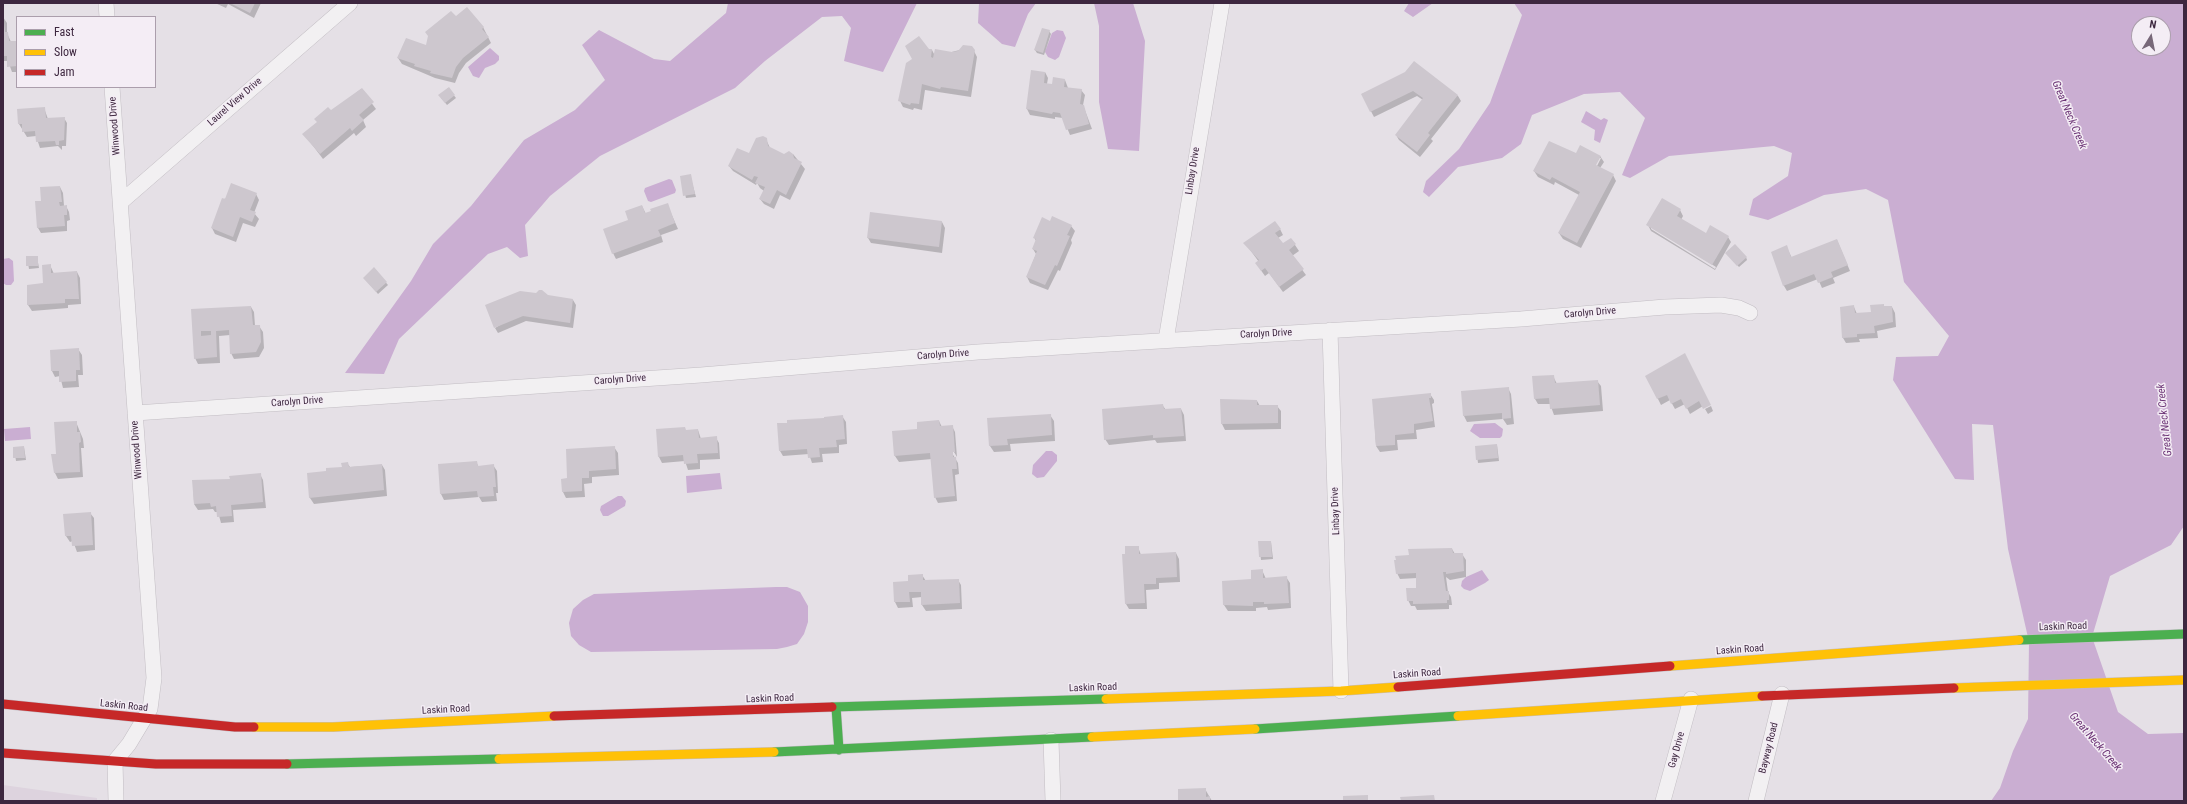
<!DOCTYPE html>
<style>
body{margin:0}
#map{position:relative;width:2187px;height:804px;overflow:hidden;background:#e5e0e6;font-family:"Roboto Condensed",sans-serif}
canvas{display:block}
.frame{position:absolute;inset:0;border:4px solid #3d273f;pointer-events:none}
.legend{position:absolute;left:16px;top:16px;width:140px;height:72px;box-sizing:border-box;background:#f4edf5;border:1px solid #ab9eac;margin:0;padding:5px 7px;list-style:none;font-size:12px;color:#3d273f}
.legend li{display:flex;align-items:center;gap:8px;height:20px}
.legend b{width:20px;border:1px solid #ab9eac}
.north{position:absolute;left:2131px;top:16px;width:40px;height:40px;box-sizing:border-box;background:#f4edf5;border:1px solid #ab9eac;border-radius:50%;rotate:10deg;font-size:11px;font-weight:700;line-height:16px;text-align:center;color:#3d273f}
.north::after{content:'';display:block;margin:auto;width:14px;height:18px;background:#786879;clip-path:polygon(50% 0,100% 100%,50% 72%,0 100%)}
</style>
<div id="map">
<canvas width="2187" height="804"></canvas>
<div class="frame"></div>
<ul class="legend">
<li><b style="height:5px;background:#4caf50"></b>Fast</li>
<li><b style="height:5px;background:#ffc107"></b>Slow</li>
<li><b style="height:5px;background:#c62828"></b>Jam</li>
</ul>
<div class="north">N</div>
</div>
<script>
const context = document.querySelector('canvas').getContext('2d');
context.lineJoin = 'round';
function fill(path, color) { context.fillStyle = color; context.fill(path, 'evenodd'); }
const toPath = rows => new Path2D(rows.map(r => 'M' + r).join(''));
function trace(path, color, width, dash) { context.strokeStyle = color; context.lineWidth = width; context.lineCap = dash ? 'butt' : 'round'; context.setLineDash(dash || []); context.stroke(path); }
function drawText(font, color, halo, rows, align = 'center') {
  context.font = font + ' "Roboto Condensed",sans-serif'; context.lineWidth = 3; context.setLineDash([]); context.textBaseline = 'middle'; context.strokeStyle = halo; context.fillStyle = color; for (const [text, x, y, turn = 0] of rows) {
    context.save(); context.translate(x, y); context.rotate((+turn || 0) * Math.PI / 180); context.textAlign = isNaN(turn) ? turn : align; if (halo) context.strokeText(text, 0, 0); context.fillText(text, 0, 0); context.restore();
  }
}
fill(toPath([
 [3,785,97,798,97,801,3,801]
]), '#ddd3de');
fill(toPath([
 [728,3,917,3,883,72,844,61,851,28,842,16,822,17,765,61,735,88,600,156,550,196,525,225,528,256,520,258,507,247,488,254,399,339,384,374,345,373,411,281,433,244,471,206,524,140,575,110,605,80,582,45,599,30,654,59,670,61,726,13],
 [979,3,1036,3,1028,14,1015,47,1002,44,978,23],
 [1094,3,1133,3,1145,41,1139,151,1108,149,1099,102,1099,26],
 [1409,3,1433,3,1413,17,1404,11],
 [1514,3,2184,3,2184,526,2171,545,2110,576,2092,637,2118,712,2148,734,2184,733,2184,801,1991,801,2000,788,2013,751,2028,719,2029,642,2008,549,1993,425,1972,424,1974,480,1955,479,1893,380,1896,357,1938,356,1949,336,1904,282,1888,200,1866,189,1824,195,1768,220,1749,215,1753,199,1788,176,1792,153,1774,146,1669,156,1630,178,1622,175,1645,118,1620,92,1584,94,1532,115,1521,144,1502,158,1458,167,1429,197,1423,192,1426,181,1459,149,1490,103,1522,15],
 [2139,24,2163,24,2163,48,2139,48],
 [1057,30,1063,31,1066,38,1059,57,1055,60,1048,57,1045,52,1052,33],
 [490,48,499,56,499,60,495,64,485,68,479,78,473,76,468,67],
 [1586,111,1601,120,1604,118,1608,120,1600,143,1594,140,1595,130,1581,122],
 [669,179,672,180,676,190,675,193,651,202,648,201,644,191,645,188],
 [9,258,13,261,14,281,11,285,6,285,3,283,3,259],
 [1495,423,1503,429,1502,436,1500,438,1480,438,1470,431,1474,424],
 [30,427,31,439,5,441,4,429],
 [1046,451,1052,451,1057,455,1057,461,1044,477,1037,478,1032,474,1033,465],
 [720,473,722,489,687,493,686,476],
 [618,496,622,496,626,501,625,506,608,516,603,516,600,510,601,506],
 [1482,570,1489,580,1485,583,1470,591,1464,589,1461,586,1462,581,1466,577],
 [776,587,787,587,800,592,808,606,808,622,804,634,797,644,787,647,777,649,591,652,579,645,571,636,569,623,573,609,583,600,594,594]
]), '#caaed2');
fill(toPath([
 [215,3,261,3,254,18,228,4,226,8],
 [3,17,7,23,7,33,11,42,17,42,17,72,12,72,8,61,3,61],
 [456,17,483,27,491,43,466,63,459,73,455,83,435,78,402,64,398,58,427,46],
 [1049,31,1051,34,1044,55,1037,53,1035,50],
 [972,47,977,57,971,97,925,90,922,110,914,108,913,110,903,107,900,101,928,50,932,50,935,56],
 [1414,62,1458,96,1461,101,1431,139,1433,141,1420,157,1399,140,1396,135,1423,100,1417,96,1374,117,1362,94,1406,73],
 [1045,72,1048,78,1047,84,1053,85,1065,80,1068,88,1081,90,1085,95,1083,105,1092,129,1070,135,1063,118,1055,117,1055,119,1030,115,1027,109],
 [448,88,456,98,447,105,441,98],
 [361,89,376,109,363,120,366,127,356,136,354,133,323,159,304,134],
 [44,108,48,119,64,118,67,123,66,146,62,146,62,150,58,146,40,148,36,136,27,137,19,124],
 [766,139,770,148,784,155,793,154,805,169,790,200,780,195,774,209,764,204,760,199,764,191,760,188,757,183,756,185,733,171,729,166,749,155],
 [1577,154,1600,156,1604,162,1600,168,1613,175,1616,181,1581,248,1563,239,1559,233,1579,195,1555,182,1554,185,1538,177,1534,171],
 [1599,158,1601,158,1595,170,1593,169],
 [690,175,696,197,686,198,681,177],
 [60,187,63,193,64,206,66,206,69,212,70,220,67,221,67,231,41,233,38,228,42,202],
 [256,194,259,200,254,213,259,219,255,227,243,223,236,242,215,234,212,228,223,199],
 [667,204,678,229,661,235,663,242,616,259,613,253,629,220,642,206,646,214],
 [1680,210,1683,216,1681,220,1706,234,1728,237,1731,242,1715,270,1651,231,1648,225],
 [1651,226,1716,267,1715,269,1651,229],
 [942,222,945,228,942,253,871,243,868,238],
 [1051,222,1071,226,1075,231,1071,240,1072,243,1060,271,1058,270,1048,290,1030,283,1027,277,1036,254,1033,249,1036,241,1034,237],
 [1280,229,1283,235,1278,238,1283,244,1291,239,1299,251,1292,256,1306,275,1283,292,1269,273,1265,276,1260,269,1259,262,1245,243],
 [1837,240,1850,271,1833,278,1835,283,1822,288,1818,279,1787,291,1784,286,1786,246,1792,258],
 [1728,255,1746,257,1747,260,1739,267],
 [27,257,37,257,39,268,29,269],
 [50,265,54,274,77,272,80,278,81,304,68,305,68,308,32,311,28,305,44,284],
 [374,269,388,285,378,294,366,280],
 [547,296,573,300,576,305,573,328,526,321,498,333,495,328],
 [251,307,254,312,255,326,259,326,263,332,264,348,259,357,234,359,231,353,230,335,219,336,220,363,198,364,195,358,192,310],
 [1854,307,1857,314,1872,313,1892,307,1895,313,1896,327,1877,331,1878,338,1859,339,1860,342,1846,343,1843,338],
 [78,349,82,355,83,375,78,375,79,387,63,388,60,376,55,377,52,371],
 [1684,355,1703,406,1690,414,1685,404,1675,409,1670,400,1661,405,1647,377],
 [1553,376,1557,384,1597,381,1601,386,1603,411,1554,415,1550,404,1538,404,1535,399],
 [1508,388,1511,394,1514,424,1507,425,1503,419,1467,422,1464,416,1462,392],
 [1430,394,1434,400,1434,403,1432,404,1435,427,1416,430,1417,439,1397,440,1398,450,1380,452,1376,446,1373,400],
 [1221,400,1257,401,1260,406,1277,406,1281,411,1281,429,1225,430,1222,424],
 [1163,406,1166,410,1181,409,1184,415,1186,441,1157,443,1155,440,1109,445,1105,439],
 [1711,406,1713,411,1708,414,1705,409],
 [1050,415,1054,421,1055,441,1010,444,1011,451,994,452,990,446,988,419],
 [842,416,846,422,847,444,839,445,839,453,822,454,823,462,812,463,809,454,783,456,780,451],
 [939,421,942,427,952,426,955,432,957,457,951,447,949,448,958,463,959,474,955,475,957,501,938,503,935,497,932,459,899,462,895,456,893,432,918,430],
 [76,422,83,439,84,448,81,448,83,477,58,479,55,473,52,455,57,455],
 [657,430,698,430,701,439,716,438,719,443,720,459,700,460,700,469,688,470,685,461,662,463,659,457],
 [1497,445,1499,461,1478,463,1476,447],
 [24,447,26,460,16,461,14,448],
 [614,447,618,453,619,475,592,477,592,483,584,484,585,497,566,498,563,492,568,479],
 [476,462,479,467,493,465,497,471,498,493,496,493,497,501,482,502,479,497,444,500,441,494,439,465],
 [347,463,350,467,382,465,385,470,387,496,314,504,310,498,308,474,327,472,343,468],
 [260,474,263,480,266,508,233,510,234,522,221,523,218,512,215,512,213,509,198,510,194,504,193,481,231,480],
 [90,513,94,518,95,550,77,552,73,541,70,542,66,536],
 [1259,542,1271,542,1273,559,1261,560],
 [1138,547,1141,555,1176,553,1179,559,1180,582,1159,583,1159,589,1146,590,1147,609,1129,609,1126,604],
 [1452,549,1455,554,1462,554,1466,560,1466,577,1450,580,1446,577,1448,592,1451,597,1452,605,1449,605,1449,609,1417,610,1415,606,1411,606,1408,600,1417,589,1417,578,1400,579,1397,573,1410,556],
 [1262,570,1266,579,1286,577,1290,583,1291,608,1268,610,1267,607,1256,608,1256,611,1228,611,1224,605,1223,582,1252,580],
 [922,575,926,581,958,580,961,585,962,609,926,611,922,605,922,597,912,598,913,607,898,608,895,602,909,582],
 [1205,789,1212,801,1179,801]
]), '#0003');
fill(toPath([
 [230,3,255,3,250,13],
 [467,7,484,27,482,29,489,37,463,58,456,67,452,78,430,73,431,71,414,66,415,64,397,58,406,38,426,45,428,36,425,32,451,11,456,16],
 [3,14,5,32,8,32,9,41,17,41,17,66,7,67,7,56,3,56],
 [1042,28,1050,30,1043,53,1034,50],
 [919,36,929,49,932,49,931,57,933,58,935,49,952,52,958,51,963,45,972,46,975,50,968,91,941,87,940,89,922,84,919,104,911,103,910,105,898,101,906,63,912,59,905,46],
 [1414,61,1458,95,1428,133,1430,135,1417,152,1395,135,1423,98,1413,91,1370,112,1361,94,1405,72],
 [1031,70,1045,72,1044,83,1052,84,1053,77,1065,79,1064,87,1082,89,1080,104,1084,105,1089,124,1066,130,1060,113,1053,112,1052,114,1026,109],
 [449,87,455,95,445,103,438,95],
 [362,88,374,102,359,115,364,120,352,131,350,128,320,154,302,134,317,122,314,119,328,107,331,110],
 [45,107,46,118,65,117,64,140,59,141,59,145,56,145,55,141,36,142,35,131,22,132,22,124,18,124,17,109],
 [763,136,767,138,768,146,784,154,789,151,793,154,794,158,802,162,786,195,777,190,770,204,759,199,765,187,755,183,758,177,754,176,752,180,728,166,737,148,749,153,756,138],
 [1549,141,1576,153,1580,145,1601,156,1596,165,1614,174,1577,243,1558,233,1580,192,1552,177,1550,180,1533,171],
 [691,174,695,194,683,196,680,176],
 [231,183,257,193,250,210,256,212,252,222,240,217,233,237,211,228,222,198,225,199],
 [60,186,62,202,59,202,60,206,67,205,67,215,64,215,65,226,37,228,35,201,41,201,40,187],
 [1662,198,1681,209,1677,216,1706,233,1710,225,1729,236,1712,265,1646,225],
 [668,203,675,223,658,230,661,236,612,254,603,229,628,220,625,211,642,205,645,213,651,211,650,209],
 [870,212,942,221,939,247,867,238],
 [1052,216,1072,225,1067,235,1070,236,1057,266,1055,265,1045,285,1026,277,1037,251,1032,249,1036,239,1033,238,1042,217,1050,221],
 [1275,221,1281,229,1275,233,1283,243,1291,238,1296,244,1289,250,1304,269,1279,287,1265,268,1261,271,1255,263,1259,260,1243,243],
 [1837,239,1848,265,1831,272,1833,277,1818,283,1814,274,1783,286,1771,252,1787,245,1791,257],
 [1735,244,1747,257,1737,266,1725,253],
 [26,256,38,256,38,266,26,266],
 [51,264,51,273,77,271,79,299,65,299,65,303,27,305,27,285,43,283,42,265],
 [374,267,387,282,376,292,363,278],
 [539,290,542,290,548,295,573,299,570,323,523,316,494,328,485,305,520,291,536,293],
 [1884,304,1884,306,1892,306,1893,322,1874,326,1875,333,1857,334,1857,337,1842,338,1840,307,1854,305,1855,313,1871,312,1870,305],
 [251,306,253,325,260,325,261,342,256,352,230,354,229,330,216,331,217,357,194,359,191,309],
 [201,331,211,331,211,335,201,336],
 [79,348,80,370,76,370,76,381,59,382,59,371,51,371,50,350],
 [1685,353,1711,405,1703,409,1699,401,1686,409,1681,399,1671,404,1667,395,1657,399,1645,376],
 [1554,375,1555,383,1598,380,1600,405,1550,409,1549,398,1534,399,1532,376],
 [1509,387,1511,418,1502,419,1502,413,1463,416,1461,391],
 [1431,393,1431,398,1429,398,1433,421,1414,424,1414,433,1395,435,1395,445,1376,446,1372,399],
 [1220,399,1257,400,1257,405,1278,405,1278,423,1221,424],
 [1163,404,1164,409,1181,408,1184,436,1153,438,1153,435,1104,440,1102,409],
 [1051,414,1052,435,1007,439,1008,445,989,446,987,418],
 [843,415,845,439,836,440,837,447,819,448,820,457,808,458,807,449,779,451,777,423,787,423,787,420,824,418,824,417],
 [939,420,940,426,953,425,955,452,953,452,953,457,956,457,957,469,952,469,955,496,934,498,930,453,894,456,892,431,917,429,917,422],
 [77,421,77,432,80,432,81,442,79,443,80,472,54,473,51,454,56,454,54,422],
 [685,427,686,430,698,429,699,438,717,436,718,453,697,454,698,463,684,464,683,455,658,457,656,429],
 [1497,444,1498,458,1476,460,1475,446],
 [24,446,25,458,13,458,13,447],
 [615,446,616,469,589,471,589,478,582,478,582,491,562,492,561,479,567,478,566,449],
 [477,461,478,466,494,464,496,487,493,487,494,496,478,497,477,491,440,494,438,464],
 [348,462,349,467,382,464,384,490,309,498,307,473,326,471,326,468,342,467,341,463],
 [261,473,263,502,231,505,232,516,217,517,216,506,211,507,210,503,194,504,192,480,230,479,229,476],
 [91,512,93,545,72,546,71,536,65,536,63,514],
 [1258,541,1271,541,1272,557,1259,557],
 [1125,546,1139,546,1139,554,1176,552,1177,577,1156,578,1156,584,1144,584,1145,603,1125,604,1122,554,1125,554],
 [1452,548,1453,553,1463,553,1464,571,1446,574,1446,572,1443,572,1446,591,1449,591,1449,600,1447,600,1447,603,1413,604,1413,601,1407,601,1406,588,1416,588,1416,573,1396,574,1394,560,1396,560,1395,556,1409,555,1408,549],
 [1263,569,1263,578,1287,576,1289,603,1264,604,1264,602,1253,602,1253,606,1223,605,1222,581,1251,579,1251,570],
 [923,574,923,580,959,579,960,603,921,605,921,592,909,592,910,602,894,602,893,582,908,581,908,575],
 [1206,788,1206,797,1210,796,1210,801,1178,801,1178,789],
 [1368,795,1368,801,1343,801,1343,796],
 [1434,795,1435,801,1401,801,1400,797]
]), '#cdc7ce');
const street = toPath([
 [106,3,107,17],
 [112,87,154,678,150,709,129,744,115,761,116,801],
 [121,202,350,3],
 [1330,330,1341,691],
 [1166,340,1222,3],
 [135,413,701,375,978,352,1521,319,1665,307,1721,305,1739,308,1750,313],
 [1051,740,1053,801],
 [1663,801,1691,699],
 [1756,801,1782,694]
]);
const fast = toPath([
 [2019,640,2184,634],
 [832,707,1106,699],
 [836,707,839,750],
 [1255,729,1458,716],
 [774,752,1092,737],
 [287,764,499,759]
]);
const slow = toPath([
 [1670,666,2019,640],
 [1954,688,2184,680],
 [1106,699,1341,691,1398,687],
 [1458,716,1762,696],
 [254,727,333,727,554,716],
 [1092,737,1255,729],
 [499,759,774,752]
]);
const jam = toPath([
 [1398,687,1670,666],
 [1762,696,1954,688],
 [3,704,235,727,254,727],
 [554,716,832,707],
 [3,753,156,764,287,764]
]);
trace(street, '#c2bdc3', 16);
trace(fast, '#c2bcc4', 10);
trace(slow, '#c2bcc4', 10);
trace(jam, '#c2bcc4', 10);
trace(street, '#f2f0f2', 15);
trace(fast, '#4caf50', 9);
trace(slow, '#ffc107', 9);
trace(jam, '#c62828', 9);
drawText('10px', '#3d273f', '#f4edf5', [
 ["Laurel View Drive",235,102,-41],
 ["Winwood Drive",115,126,-94],
 ["Linbay Drive",1193,171,-81],
 ["Carolyn Drive",1590,313,-5],
 ["Carolyn Drive",1266,334,-3],
 ["Carolyn Drive",943,355,-4],
 ["Carolyn Drive",620,380,-4],
 ["Carolyn Drive",297,402,-4],
 ["Winwood Drive",137,450,-94],
 ["Linbay Drive",1336,511,-92],
 ["Laskin Road",2063,627,-2],
 ["Laskin Road",1740,650,-4],
 ["Laskin Road",1417,674,-4],
 ["Laskin Road",1093,688,-2],
 ["Laskin Road",770,699,-2],
 ["Laskin Road",124,706,6],
 ["Laskin Road",446,710,-3],
 ["Bayway Road",1769,748,-76],
 ["Gay Drive",1677,750,-75]
]);
drawText('italic 11px', '#693073', '#f4edf5', [
 ["Great Neck Creek",2069,115,67],
 ["Great Neck Creek",2165,420,-96],
 ["Great Neck Creek",2095,742,49]
]);
</script>
